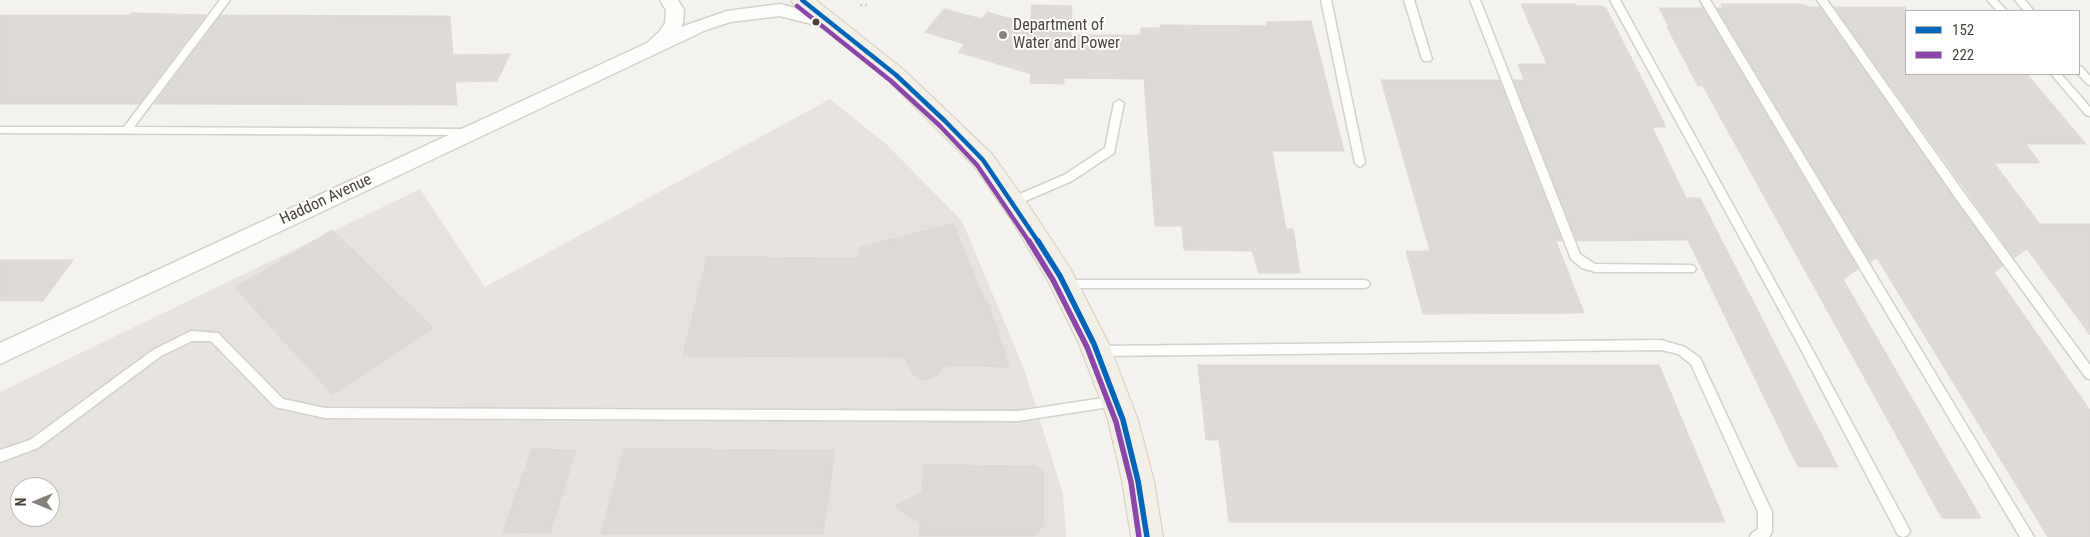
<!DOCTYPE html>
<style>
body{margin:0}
#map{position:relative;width:2090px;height:537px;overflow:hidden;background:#f4f2ee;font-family:"Roboto Condensed",sans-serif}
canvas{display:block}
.legend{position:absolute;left:1905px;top:10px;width:175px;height:65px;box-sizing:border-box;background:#fff;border:1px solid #b7b4b0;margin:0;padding:6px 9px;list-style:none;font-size:15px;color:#4b4439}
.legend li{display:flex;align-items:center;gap:10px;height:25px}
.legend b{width:25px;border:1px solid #b7b4b0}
.north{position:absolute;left:10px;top:477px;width:50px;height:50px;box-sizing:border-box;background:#fff;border:1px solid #b7b4b0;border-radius:50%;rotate:270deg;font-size:14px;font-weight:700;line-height:20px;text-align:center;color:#4b4439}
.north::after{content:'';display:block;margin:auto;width:18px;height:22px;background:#868178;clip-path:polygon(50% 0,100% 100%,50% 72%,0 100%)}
</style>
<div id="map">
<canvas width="2090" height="537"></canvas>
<ul class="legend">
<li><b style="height:6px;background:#0065bd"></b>152</li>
<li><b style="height:6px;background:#8e44ad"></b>222</li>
</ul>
<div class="north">N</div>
</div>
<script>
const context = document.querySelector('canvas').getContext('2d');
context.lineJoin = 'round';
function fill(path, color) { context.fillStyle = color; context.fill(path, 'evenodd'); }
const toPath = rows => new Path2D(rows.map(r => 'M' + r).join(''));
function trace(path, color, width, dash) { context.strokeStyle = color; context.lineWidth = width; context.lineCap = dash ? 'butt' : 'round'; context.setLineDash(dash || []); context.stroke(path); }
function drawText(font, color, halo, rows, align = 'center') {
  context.font = font + ' "Roboto Condensed",sans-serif'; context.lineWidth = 4; context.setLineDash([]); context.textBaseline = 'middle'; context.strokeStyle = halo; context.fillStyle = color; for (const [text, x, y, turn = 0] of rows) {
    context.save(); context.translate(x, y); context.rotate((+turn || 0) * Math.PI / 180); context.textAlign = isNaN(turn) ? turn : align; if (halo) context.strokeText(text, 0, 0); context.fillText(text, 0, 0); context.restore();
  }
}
fill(toPath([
 [830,99,886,144,962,221,1024,369,1063,494,1066,537,0,537,0,392,420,189,485,287],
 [20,487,50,487,50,517,20,517]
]), '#e6e2de');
const building = toPath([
 [1521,4,1575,4,1576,6,1602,6,1606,8,1666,127,1652,127,1686,198,1700,198,1838,467,1798,467,1688,240,1577,241,1513,80,1524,80,1518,64,1547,64,1521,4],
 [1721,4,1800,4,1810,7,1820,7,2003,266,1994,272,2090,410,2090,537,2048,537,1877,258,1870,262,1717,8,1723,8,1721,4],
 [1032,5,1072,6,1071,35,1141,35,1141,28,1160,28,1160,25,1267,26,1266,22,1311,21,1344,151,1272,151,1286,229,1293,229,1300,273,1259,273,1252,251,1184,250,1182,226,1155,226,1144,79,1064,78,1064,84,1030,83,1031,74,958,52,965,44,925,32,944,9,982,19,987,12,1030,24,1032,5],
 [1834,7,1906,7,1906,74,2027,74,2086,144,2026,144,2040,163,1994,163,2040,224,2090,224,2090,335,2027,249,2014,258,1834,7],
 [1659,8,1703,8,1858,269,1843,279,1981,518,1942,518,1703,86,1698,86,1667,27,1669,27,1659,8],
 [131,13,206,15,139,104,0,104,0,15,129,15,131,13],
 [221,15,450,16,453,55,510,54,497,81,455,82,457,105,154,104,221,15],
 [1381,80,1499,80,1562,241,1556,241,1584,313,1423,314,1406,251,1430,251,1381,80],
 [953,224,985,301,987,300,1009,367,944,365,937,375,930,379,922,379,912,373,905,357,683,356,707,257,861,258,858,248,953,224],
 [332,230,433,328,332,395,315,375,235,288,332,230],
 [0,260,73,260,43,301,0,301,0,260],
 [1198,365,1659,365,1725,522,1229,522,1219,440,1206,440,1198,365],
 [532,449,576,450,550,533,503,532,532,449],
 [624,449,835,450,823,534,601,534,624,449],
 [924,465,1035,466,1043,472,1043,526,1040,530,1033,536,919,536,920,523,895,506,922,492,924,465]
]);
fill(building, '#dedbd6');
trace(building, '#dcd9d4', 1);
const service = toPath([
 [220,0,230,0,134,127,468,129,473,132,468,135,0,133,0,127,124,127,220,0],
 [1321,0,1331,0,1365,163,1360,167,1355,163,1321,0],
 [1404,0,1414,0,1432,59,1430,61,1424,61,1422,59,1404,0],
 [1470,0,1480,0,1580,254,1595,264,1690,265,1694,266,1696,269,1694,272,1595,272,1582,268,1571,259,1470,0],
 [1610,0,1620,0,1806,338,1908,527,1910,531,1908,535,1903,537,1898,535,1798,344,1610,0],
 [1700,0,1710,0,2034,537,2020,537,1700,0],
 [1817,0,1827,0,1965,194,2090,365,2090,379,2086,378,1957,200,1817,0],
 [1987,0,1997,0,2007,11,1997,11,1987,0],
 [2015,0,2025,0,2034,11,2024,11,2015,0],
 [2079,66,2082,67,2090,76,2090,85,2087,84,2078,74,2079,66],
 [2051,74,2061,74,2090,107,2090,116,2086,115,2051,74],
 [1119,100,1124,103,1114,153,1072,181,1016,205,1008,205,1007,202,1008,199,1064,175,1105,148,1114,103,1119,100],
 [1064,280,1364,280,1368,281,1370,284,1368,287,1364,288,1064,288,1060,287,1058,284,1060,281,1064,280],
 [191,331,218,333,283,399,325,408,1018,411,1116,396,1120,397,1122,401,1120,405,1116,406,1018,421,325,418,275,407,211,341,192,341,161,356,38,448,0,462,0,450,30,440,153,350,191,331],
 [1661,340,1685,347,1700,358,1772,512,1772,532,1769,537,1750,537,1752,533,1758,529,1758,512,1691,364,1678,354,1661,350,1097,356,1093,354,1091,351,1093,348,1097,346,1661,340]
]);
const minor = toPath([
 [660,0,678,0,684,10,683,23,681,27,727,11,780,4,838,19,840,23,838,27,831,29,780,16,730,22,706,30,0,364,0,343,647,43,659,32,665,23,666,10,660,0]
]);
const primary = toPath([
 [791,0,816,0,904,70,992,154,1030,207,1070,268,1109,344,1138,420,1154,481,1163,537,1131,537,1122,481,1108,420,1079,344,1048,281,1012,221,974,166,888,80,794,5,791,0]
]);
trace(service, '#d2d0cb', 3);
trace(minor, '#d2d0cb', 3);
trace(primary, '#d6cebb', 2);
trace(toPath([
 [860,5,867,5]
]), '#d3d2cc', 2.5, [2.5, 2.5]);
fill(service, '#fdfdfc');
fill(minor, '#fdfdfc');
fill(primary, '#f2efe6');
trace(toPath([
 [802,0,896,75,945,121,983,160,1039,243]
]), '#0065bd', 4.5);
trace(toPath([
 [1038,241,1060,276,1094,344,1123,420,1138,481,1147,537]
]), '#0065bd', 5.5);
trace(toPath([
 [797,6,891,81,940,126,977,165,1030,243]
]), '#8e44ad', 4.5);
trace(toPath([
 [1029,241,1053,280,1087,347,1116,422,1131,482,1139,537]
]), '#8e44ad', 5.5);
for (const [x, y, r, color] of [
 [816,22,4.5,"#4b4439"],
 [1003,35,5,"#868178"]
]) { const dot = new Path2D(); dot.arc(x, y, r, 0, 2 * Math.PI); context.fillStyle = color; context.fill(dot); trace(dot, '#fff', 2); }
drawText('16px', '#4b4439', '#fff', [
 ["Department of",1013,26],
 ["Water and Power",1013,44]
], 'left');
drawText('16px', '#4b4439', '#fff', [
 ["Haddon Avenue",326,200,-25]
]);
</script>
